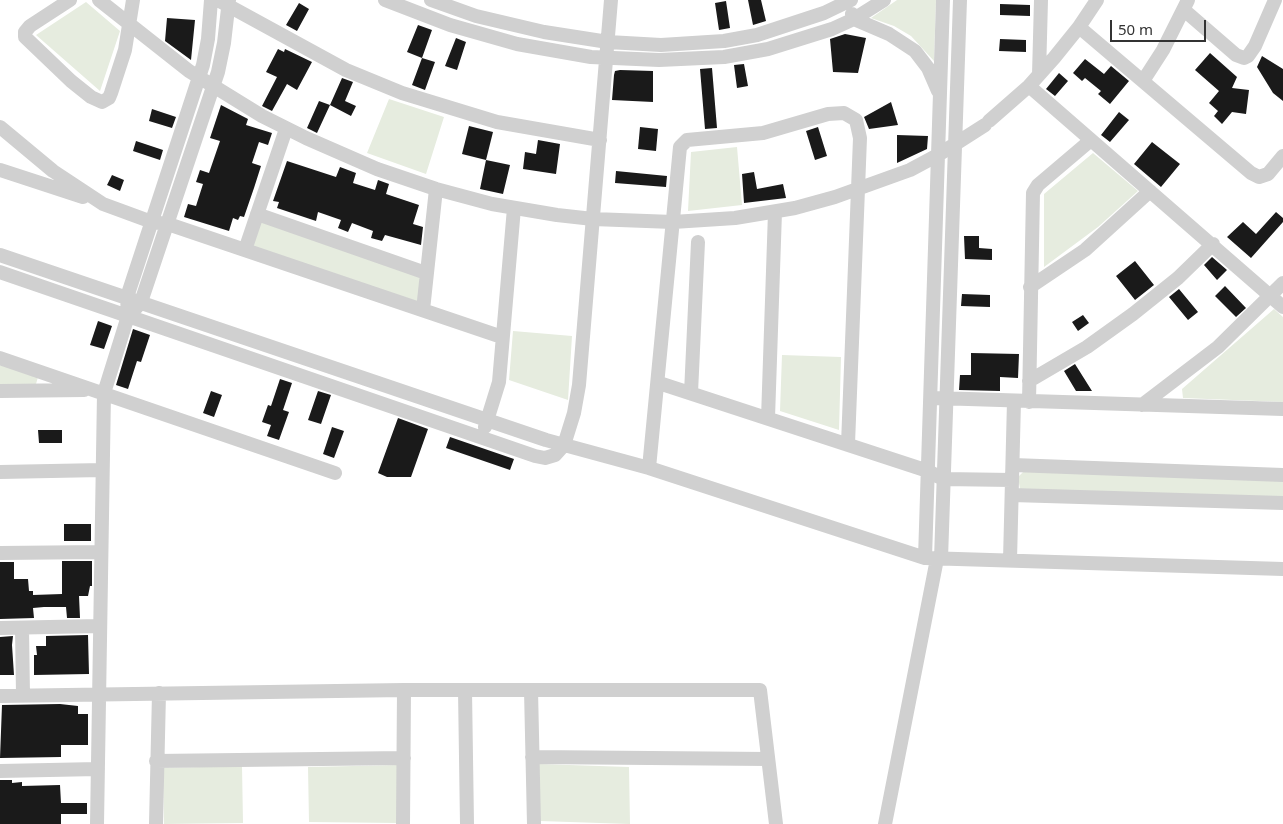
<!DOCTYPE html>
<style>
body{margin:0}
#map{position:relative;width:1283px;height:824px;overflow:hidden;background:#fff;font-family:"Noto Sans",sans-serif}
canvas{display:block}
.scale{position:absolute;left:1110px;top:20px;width:96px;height:22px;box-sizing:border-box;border:2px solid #333;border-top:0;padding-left:6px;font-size:15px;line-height:18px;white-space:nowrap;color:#333;-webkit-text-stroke:4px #fff;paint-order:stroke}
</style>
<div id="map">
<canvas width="1283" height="824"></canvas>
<div class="scale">50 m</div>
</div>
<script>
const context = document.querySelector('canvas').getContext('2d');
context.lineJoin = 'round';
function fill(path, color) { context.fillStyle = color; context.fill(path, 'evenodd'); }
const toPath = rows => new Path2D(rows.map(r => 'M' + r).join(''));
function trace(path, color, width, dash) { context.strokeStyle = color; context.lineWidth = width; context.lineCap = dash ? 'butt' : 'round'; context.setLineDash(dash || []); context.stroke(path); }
fill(toPath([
 [897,0,936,0,934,61,911,36,894,26,871,18],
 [86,2,120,31,100,91,36,35],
 [389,99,444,117,426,174,367,153],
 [737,147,742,205,688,211,691,152],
 [1093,153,1138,191,1098,227,1044,267,1044,194],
 [261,219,422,276,419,304,251,246],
 [1274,309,1283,317,1283,402,1183,398,1182,389],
 [513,331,572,336,568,400,509,380],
 [782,355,841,357,839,430,780,411],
 [0,365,38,377,36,384,0,385],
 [1024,471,1283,480,1283,498,1020,489,1018,477],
 [539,764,629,767,630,824,540,821],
 [399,765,398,823,309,822,308,767],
 [242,766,243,823,164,824,163,768]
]), '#e6ecdf');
fill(toPath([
 [748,0,761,0,766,21,753,25],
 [726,1,730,28,719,30,715,3],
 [299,3,309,9,297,31,286,25],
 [1000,4,1030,5,1030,16,1000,15],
 [167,18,195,20,191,60,165,41],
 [418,25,432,30,422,58,407,52],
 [845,34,866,38,858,73,833,72,830,39],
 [456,38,466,42,457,70,445,66],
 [1000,39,1026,40,1026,52,999,51],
 [278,49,284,52,285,49,312,62,297,90,287,84,272,111,262,106,277,77,266,72],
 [1210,53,1237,77,1232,88,1249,90,1246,114,1232,112,1222,124,1214,116,1218,111,1209,103,1219,91,1195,70],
 [1262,56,1283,69,1283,101,1273,93,1257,67],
 [422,58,435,62,425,90,412,85],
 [1085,59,1104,74,1111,66,1129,81,1110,104,1098,94,1101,91,1085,78,1082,81,1073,73],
 [744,64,748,86,737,88,734,65],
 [712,68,717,128,705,129,700,69],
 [620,70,653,71,653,102,612,100,614,75,615,71],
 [1059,73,1068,81,1055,96,1046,89],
 [342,78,353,82,345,101,356,106,351,116,330,105],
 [319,101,330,105,317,133,307,128],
 [891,102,898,125,869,129,864,117],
 [221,105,248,119,246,125,272,133,268,145,259,142,252,163,261,166,254,188,244,217,240,216,238,220,233,218,229,231,184,217,188,204,196,206,203,184,196,182,200,170,209,173,220,141,210,138],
 [152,109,176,117,172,128,149,121],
 [1119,112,1129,120,1110,142,1101,135],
 [469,126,493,132,486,160,510,165,503,194,480,189,486,160,462,154],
 [640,127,658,129,656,151,638,149],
 [818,127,827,156,815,160,806,131],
 [897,135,928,136,927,149,897,163],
 [538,140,560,144,556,174,523,169,525,152,536,154],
 [136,141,163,150,160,160,133,151],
 [1152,142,1180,164,1161,187,1134,164],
 [287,161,336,177,340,167,356,173,353,183,375,190,378,180,389,184,386,194,419,205,413,224,423,227,421,245,385,235,382,241,371,238,373,231,352,223,348,232,338,228,341,220,318,212,316,221,277,208,279,202,273,201],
 [616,171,667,176,666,187,615,183],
 [754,172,757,189,783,184,786,198,744,203,742,174],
 [112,175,124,180,120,191,107,185],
 [1276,212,1283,218,1283,222,1251,258,1227,237,1243,222,1256,234],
 [964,236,979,236,979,248,992,249,992,260,965,259],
 [1212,257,1227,270,1217,280,1204,265],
 [1135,261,1154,285,1135,300,1116,276],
 [1225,286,1246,308,1236,317,1215,296],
 [1179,289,1198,312,1188,320,1169,297],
 [962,294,990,295,990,307,961,306],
 [1083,315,1089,323,1078,331,1072,322],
 [98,321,112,326,104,349,90,345],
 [133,329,150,335,141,362,137,361,128,389,116,385],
 [971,353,1019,354,1018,378,1000,377,1000,391,959,390,960,375,971,375],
 [1075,364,1092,391,1076,391,1064,371],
 [280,379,292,383,283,410,289,412,279,440,267,436,271,425,262,422,268,405,271,406],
 [211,391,222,395,214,417,203,413],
 [318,391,331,395,321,424,308,420],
 [398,418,428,429,411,477,387,477,378,473],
 [332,427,344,431,334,458,323,454],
 [38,430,62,430,62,443,39,443],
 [450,437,514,459,510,470,446,448],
 [64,524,91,524,91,541,64,541],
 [62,561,92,561,92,586,90,586,88,596,79,596,80,618,67,618,66,607,44,607,33,608,34,618,0,619,0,562,14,562,14,579,28,579,29,591,33,591,33,595,62,594],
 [88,635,89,674,34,675,34,655,37,655,36,646,46,646,46,636],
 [13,636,12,645,14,675,0,675,0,637],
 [60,704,78,706,78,714,88,714,88,745,61,745,61,757,0,758,2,705],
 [0,780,12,780,12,783,22,782,22,786,60,785,61,803,87,803,87,814,61,814,61,824,0,824]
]), '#1a1a1a');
trace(toPath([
 [70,0,30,26,25,32,25,37,71,81,91,97,102,102,109,98,111,93,125,50,133,0],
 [99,0,189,71,262,116,306,138,377,169,436,189,492,204,557,215,593,219,673,222,735,218,795,208,835,197,910,170,938,155,985,125],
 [218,0,346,70,402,93,497,122,600,140],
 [385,0,450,25,517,44,591,57,659,60,724,57,768,49,832,29,854,19,884,0],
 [431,0,476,16,544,32,608,42,661,45,724,41,757,35,824,13,851,0],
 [1184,10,1236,55,1244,58,1248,56,1255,46,1275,0],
 [852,14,854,19,889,34,915,51,928,68,938,91],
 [1079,27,1251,173,1259,177,1268,174,1283,156],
 [1039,75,1041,0],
 [1143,81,1163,50,1188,0],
 [1029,86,1283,307],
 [989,121,1029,86,1054,58,1079,27,1097,0],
 [0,127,53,171,103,204,152,222,168,224,502,337],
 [0,170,83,197],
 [257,214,426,273],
 [245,250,286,129],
 [0,255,546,440,649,468,925,558,1283,569],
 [0,272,535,456,545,458,555,455,564,445,574,413,579,385,611,0],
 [1030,287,1085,250,1150,191],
 [136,308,141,302,218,72,224,43,229,0],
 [423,310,436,189],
 [0,358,335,473],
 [1029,381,1087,347,1133,314,1178,278,1213,244],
 [659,383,928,471,943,479,1012,480],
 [0,391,84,390],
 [691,393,698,242],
 [937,398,1283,409],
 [1029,402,1033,193,1038,185,1091,140],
 [1142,405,1218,347,1283,283],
 [768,418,775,212],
 [485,427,499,382,514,208],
 [1013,465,1283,475],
 [649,468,680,147,687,140,763,133,828,114,844,113,856,120,860,138,848,444],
 [0,472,102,470],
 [1012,495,1283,503],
 [0,553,101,552],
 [925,558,943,0],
 [941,559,960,0],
 [1010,560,1014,401],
 [0,628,99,626],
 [22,628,23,695],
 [465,690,467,824],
 [531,690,534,824],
 [0,696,404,690,760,690,776,824],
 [532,757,768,759],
 [156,761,404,758],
 [0,771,98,769],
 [97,824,104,393,128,316,127,297,203,65,208,39,211,0],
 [156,824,159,693],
 [403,824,404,690],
 [885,824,937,559]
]), '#d0d0d0', 14);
</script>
